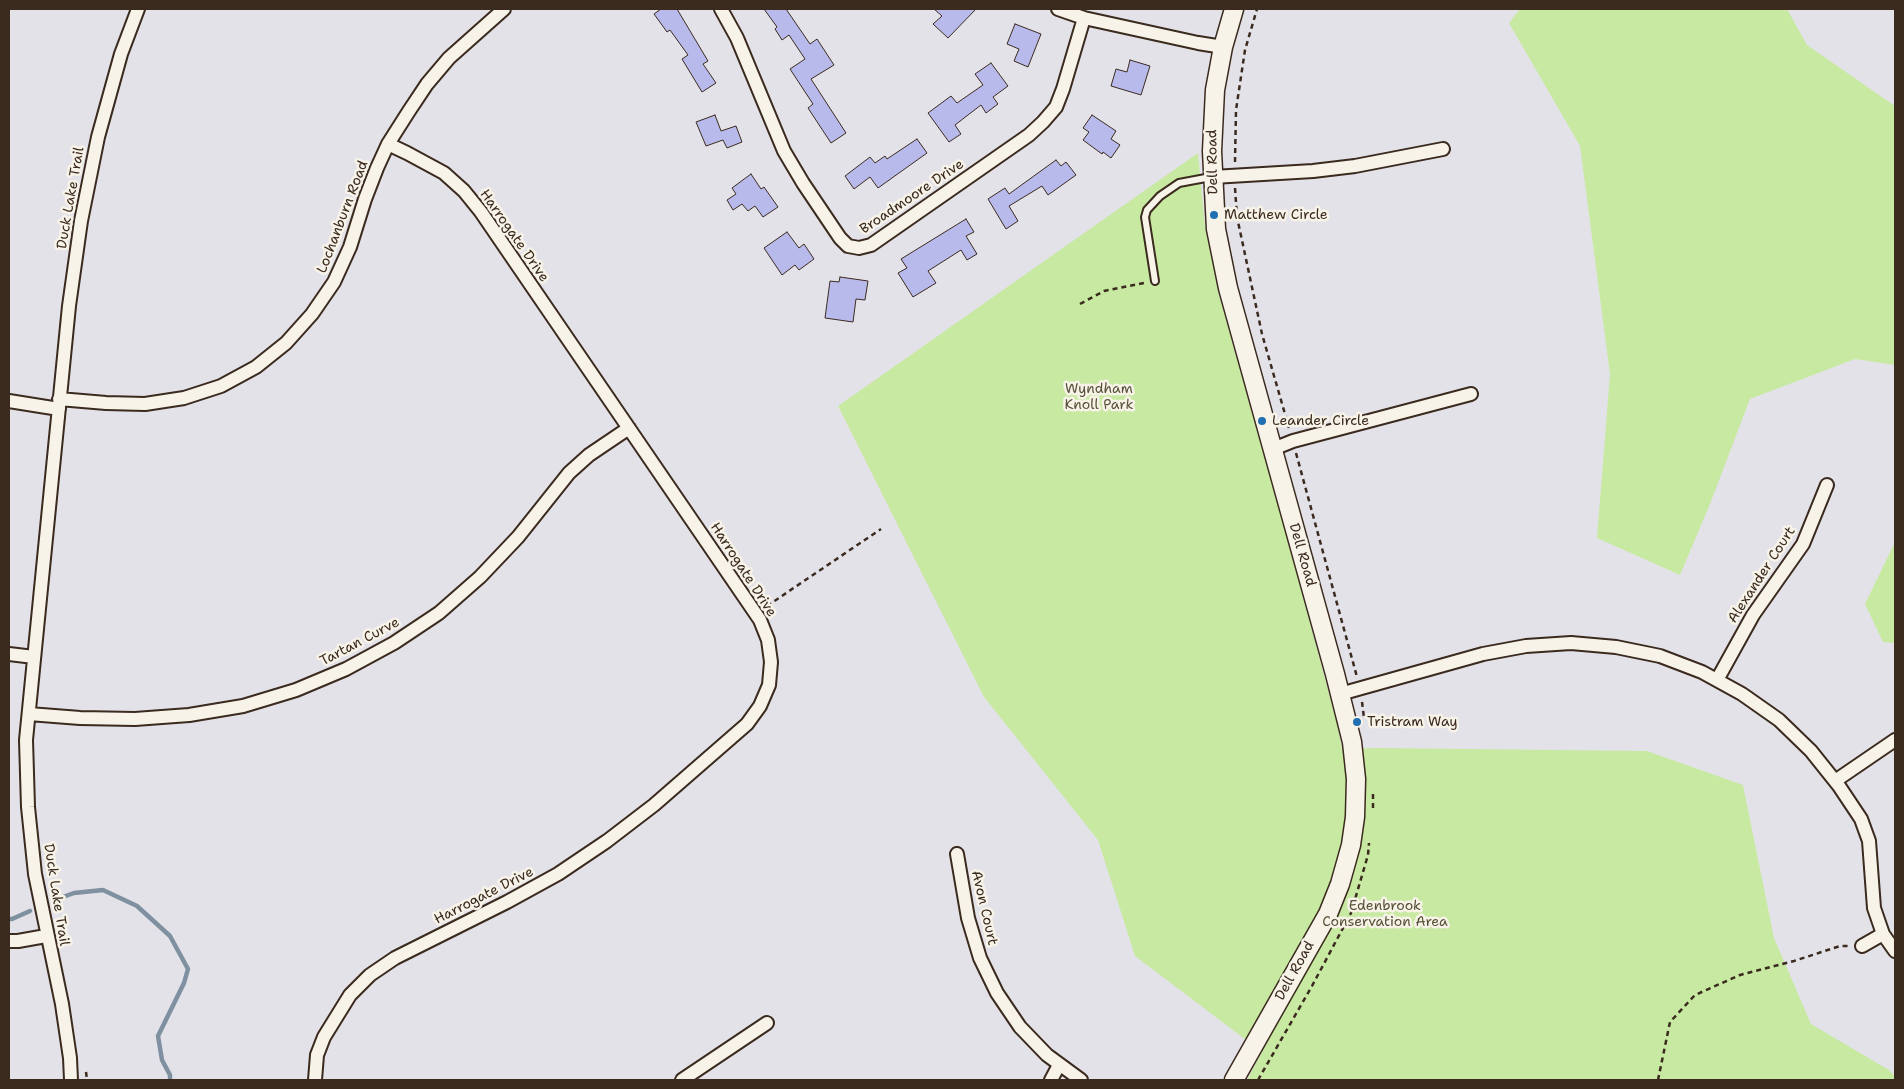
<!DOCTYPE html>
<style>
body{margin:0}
#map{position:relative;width:1904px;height:1089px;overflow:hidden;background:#e4e2e9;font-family:"Shantell Sans",sans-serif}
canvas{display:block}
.frame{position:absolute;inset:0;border:10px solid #3b2a1e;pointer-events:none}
</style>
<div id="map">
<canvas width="1904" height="1089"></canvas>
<div class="frame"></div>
</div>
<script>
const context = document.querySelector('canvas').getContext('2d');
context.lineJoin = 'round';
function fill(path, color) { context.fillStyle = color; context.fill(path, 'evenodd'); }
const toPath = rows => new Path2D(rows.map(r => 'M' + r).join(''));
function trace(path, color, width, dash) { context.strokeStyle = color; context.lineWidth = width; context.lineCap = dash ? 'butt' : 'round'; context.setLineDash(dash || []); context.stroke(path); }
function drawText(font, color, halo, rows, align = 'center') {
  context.font = font + ' "Shantell Sans",sans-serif'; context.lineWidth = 5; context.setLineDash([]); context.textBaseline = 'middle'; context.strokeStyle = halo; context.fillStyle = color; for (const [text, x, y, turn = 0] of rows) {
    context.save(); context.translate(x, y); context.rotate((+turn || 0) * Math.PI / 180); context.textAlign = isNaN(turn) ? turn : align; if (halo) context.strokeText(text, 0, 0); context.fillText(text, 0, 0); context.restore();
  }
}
fill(toPath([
 [1520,9,1787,9,1807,45,1895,106,1895,365,1855,359,1750,399,1710,504,1680,575,1597,538,1610,374,1580,146,1509,23],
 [1198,153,1205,227,1219,295,1290,549,1338,727,1342,749,1377,748,1647,751,1743,785,1774,938,1811,1024,1889,1070,1895,1076,1895,1080,1247,1080,1262,1052,1135,956,1098,840,984,697,838,406],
 [1895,542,1895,643,1883,642,1865,604]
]), '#c8e9a2');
trace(toPath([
 [63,897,74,893,103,890,137,906,170,936,188,969,184,983,158,1036,162,1060,170,1075,170,1080],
 [9,919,12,919,30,911]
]), '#7f90a0', 4.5);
const building = toPath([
 [661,9,677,9,708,61,703,64,716,83,702,92,682,59,688,55,670,30,667,32,654,14,661,9],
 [764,9,786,9,810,44,817,39,834,65,811,79,846,133,831,143,808,108,813,104,790,69,805,59,789,35,782,40,775,29,777,27,764,9],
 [934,9,976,9,948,38,933,24,942,16,934,9],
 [1015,24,1041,34,1028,67,1014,61,1019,49,1007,44,1015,24],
 [1130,60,1150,66,1141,95,1111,86,1116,69,1127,72,1130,60],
 [991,63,1008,86,993,97,998,104,986,113,981,105,955,125,961,134,949,142,928,113,951,96,957,103,983,85,975,74,991,63],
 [715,115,721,131,736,126,742,142,727,148,723,140,706,146,696,122,715,115],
 [1092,115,1116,131,1111,139,1120,145,1111,158,1103,152,1102,154,1083,140,1089,132,1083,128,1092,115],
 [917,139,927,153,878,188,870,177,854,189,845,176,870,157,875,163,885,156,887,159,917,139],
 [1056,160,1061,166,1066,162,1076,175,1048,195,1042,186,1009,206,1018,221,1006,229,988,199,1005,188,1009,194,1056,160],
 [751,174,761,189,764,187,778,207,763,217,755,206,748,211,742,204,733,210,727,200,736,194,732,188,751,174],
 [966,219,974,232,966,236,977,254,967,260,961,250,928,271,936,283,913,297,898,273,907,268,901,259,966,219],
 [787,232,799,248,804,244,814,259,799,270,795,265,782,275,764,248,787,232],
 [840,277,868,281,865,300,856,299,853,322,825,318,830,281,839,282,840,277]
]);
fill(building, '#b8baeb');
trace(building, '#3b2a1e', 1);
const lane = toPath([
 [1155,281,1145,217,1147,210,1160,196,1179,183,1211,177]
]);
const street = toPath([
 [721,9,737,38,784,151,803,183,840,238,848,246,859,248,871,245,1029,135,1043,122,1056,107,1063,89,1084,18],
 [1058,9,1084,18,1198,43,1223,47],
 [1213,177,1313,171,1355,166,1443,149],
 [59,399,106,403,145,404,184,398,221,386,256,367,286,343,312,314,334,282,350,247,365,199,377,168,388,144,409,111,427,84,449,58,504,9],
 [9,401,59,409],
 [1273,449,1293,441,1471,394],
 [9,654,34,657],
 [1717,680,1753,615,1803,544,1827,485],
 [1340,694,1483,654,1526,646,1571,643,1616,647,1660,656,1702,672,1742,694,1779,720,1811,751,1839,786,1861,819,1869,841,1874,908,1883,934,1895,951],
 [29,714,80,718,135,719,189,715,243,706,296,690,346,669,394,643,439,613,480,577,518,537,569,473,589,455,629,428],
 [1835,781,1895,740],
 [957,854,968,918,980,958,997,993,1020,1027,1047,1055,1081,1080],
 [9,941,18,941,46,936],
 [1862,946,1883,934],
 [71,1080,70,1058,62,1004,35,874,28,807,26,740,69,306,81,221,98,137,121,54,138,9],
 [315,1080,317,1055,324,1037,350,995,370,975,395,958,507,902,558,874,607,841,654,805,747,724,760,706,769,685,771,662,768,640,760,620,481,212,464,191,444,173,407,153,388,144],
 [682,1080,767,1023],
 [1051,1080,1059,1065]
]);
const secondary = toPath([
 [1234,1080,1328,914,1340,884,1351,845,1355,817,1356,779,1352,742,1335,674,1228,288,1216,229,1212,151,1215,90,1223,47,1234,9]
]);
trace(lane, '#3b2a1e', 10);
trace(street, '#3b2a1e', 16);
trace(secondary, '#3b2a1e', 21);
trace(toPath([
 [1235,162,1236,110,1245,50,1257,9],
 [1235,188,1237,217,1262,334,1289,428],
 [1080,304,1104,291,1144,283],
 [1296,453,1357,677],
 [767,606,881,529],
 [1362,702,1364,718],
 [1373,808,1373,791],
 [86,1072,87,1080],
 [1258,1080,1312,986,1351,913,1368,855,1369,843],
 [1658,1080,1670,1022,1695,995,1740,975,1794,961,1840,946,1848,946]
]), '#3b2a1e', 2.5, [5, 4]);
trace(lane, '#f7f3e8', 6);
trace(street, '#f7f3e8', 12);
trace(secondary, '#f7f3e8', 18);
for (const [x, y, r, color] of [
 [1214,215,5,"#1f6fb2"],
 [1262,421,5,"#1f6fb2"],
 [1357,722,5,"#1f6fb2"]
]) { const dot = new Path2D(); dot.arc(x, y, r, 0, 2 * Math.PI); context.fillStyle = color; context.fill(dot); trace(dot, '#f7f3e8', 2); }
drawText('14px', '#3b2a1e', '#f7f3e8', [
 ["Dell Road",1213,162,-91],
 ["Broadmoore Drive",912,197,-34],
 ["Duck Lake Trail",71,198,-80],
 ["Lochanburn Road",343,217,-69],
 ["Harrogate Drive",514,236,55],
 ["Dell Road",1302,555,74],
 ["Harrogate Drive",743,570,57],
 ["Alexander Court",1762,575,-57],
 ["Tartan Curve",360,642,-28],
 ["Duck Lake Trail",56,895,81],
 ["Harrogate Drive",484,896,-27],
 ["Avon Court",984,908,77],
 ["Dell Road",1295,971,-61]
]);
drawText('14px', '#3b2a1e', '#f7f3e8', [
 ["Matthew Circle",1224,215],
 ["Leander Circle",1272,421],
 ["Tristram Way",1367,722]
], 'left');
drawText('14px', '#575038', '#f7f3e8', [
 ["Wyndham",1099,389],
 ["Knoll Park",1099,405],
 ["Edenbrook",1385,906],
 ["Conservation Area",1385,922]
]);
</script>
